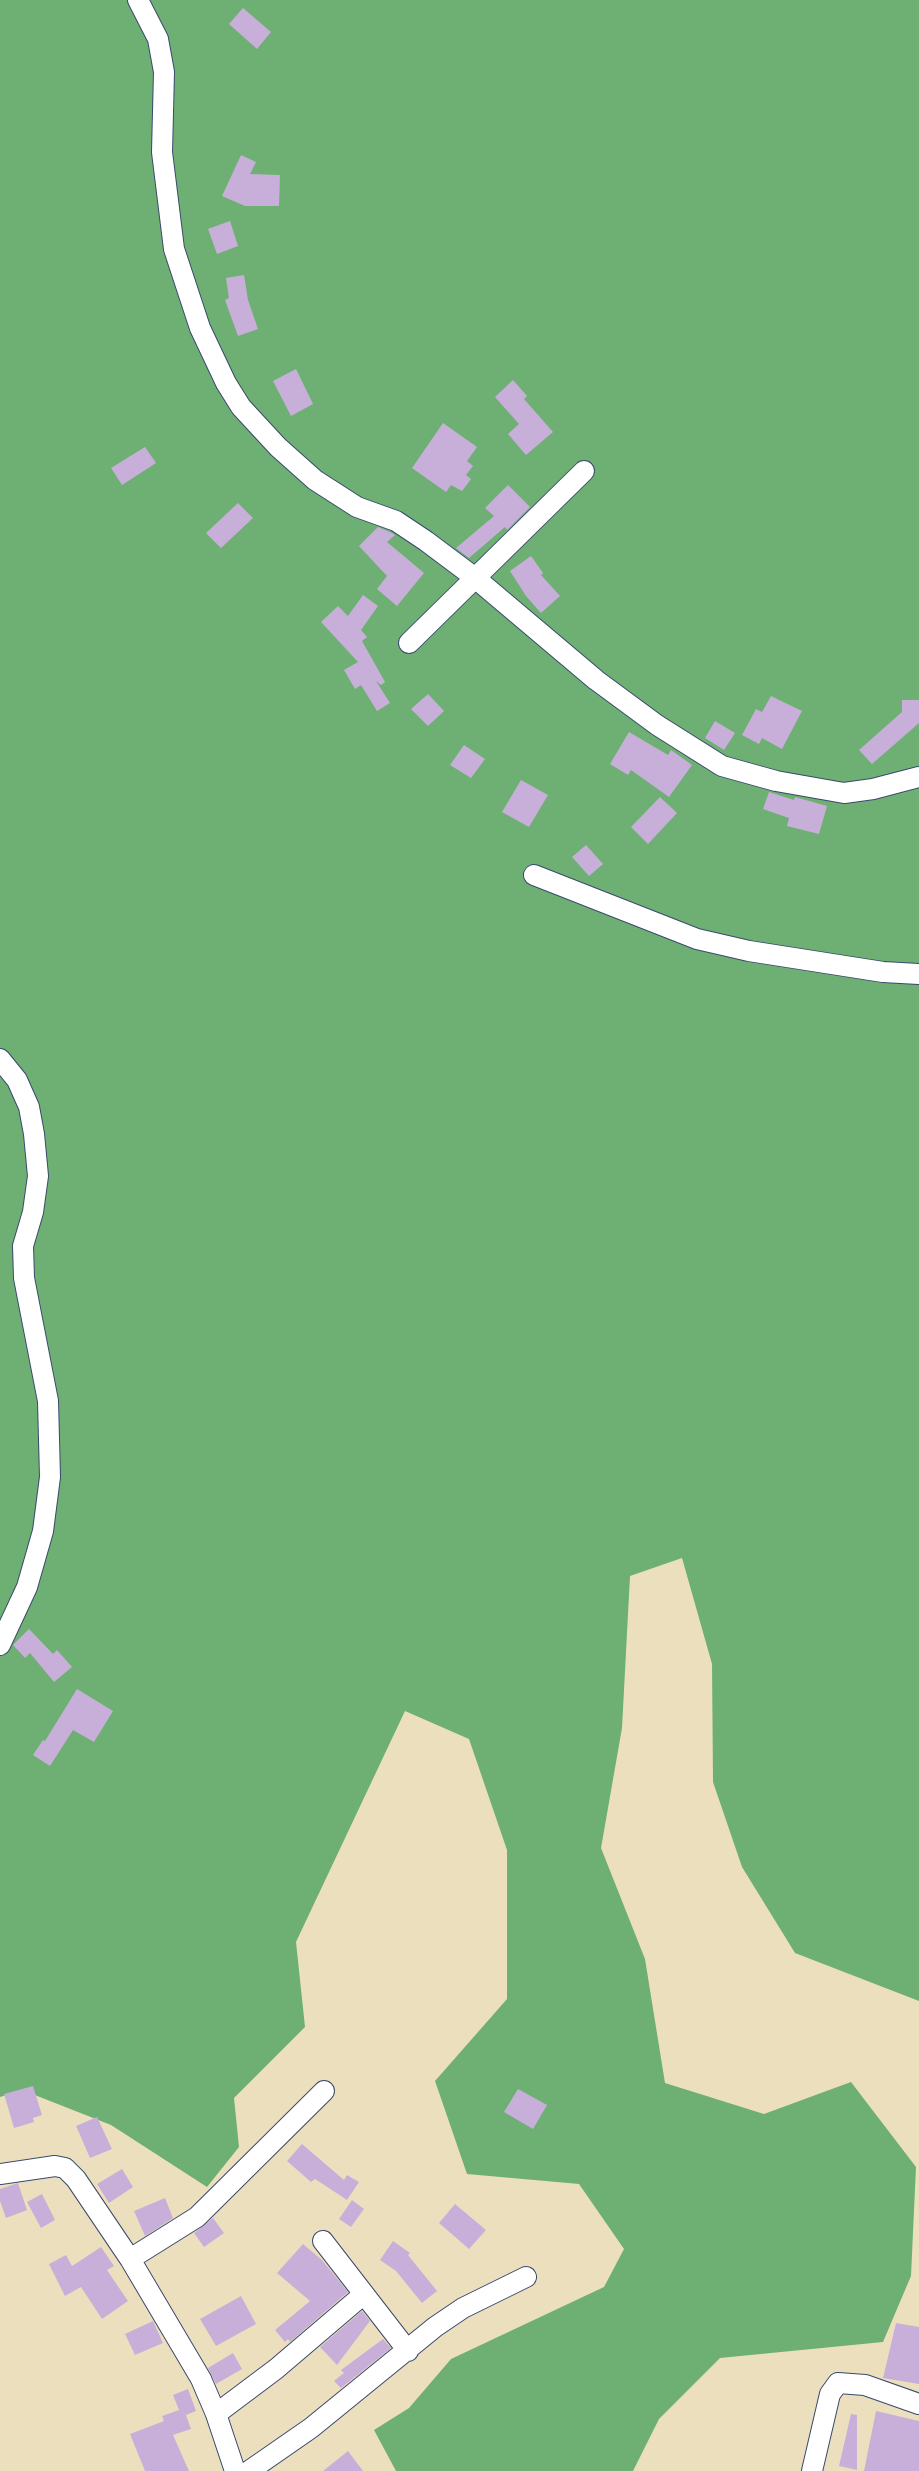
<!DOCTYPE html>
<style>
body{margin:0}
canvas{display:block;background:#ecdfbe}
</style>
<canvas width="919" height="2471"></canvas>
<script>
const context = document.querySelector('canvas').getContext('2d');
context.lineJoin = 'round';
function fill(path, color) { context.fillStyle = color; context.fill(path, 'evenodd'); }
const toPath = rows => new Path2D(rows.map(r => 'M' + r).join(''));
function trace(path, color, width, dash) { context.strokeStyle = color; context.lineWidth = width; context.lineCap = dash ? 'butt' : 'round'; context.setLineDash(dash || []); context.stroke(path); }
fill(toPath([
 [0,0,919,0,919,2001,795,1953,742,1867,713,1782,712,1664,682,1558,630,1576,622,1728,601,1848,645,1959,665,2083,764,2114,851,2082,916,2167,911,2276,883,2342,720,2358,659,2419,633,2471,396,2471,374,2430,409,2408,451,2359,604,2287,624,2249,579,2184,467,2174,435,2081,507,1999,507,1850,469,1739,405,1711,296,1942,305,2027,234,2098,239,2147,207,2187,111,2125,22,2090,0,2097]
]), '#6eb073');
fill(toPath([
 [243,8,271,32,257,49,229,24],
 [241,155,256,162,250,174,280,175,279,206,245,206,222,196],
 [230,221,238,246,217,254,208,229],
 [244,275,248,300,258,329,238,336,225,300,229,298,226,278],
 [296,369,313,404,291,416,273,381],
 [513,380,527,396,524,399,553,432,526,455,508,434,519,424,495,397],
 [443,423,477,447,467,461,473,466,466,475,471,479,462,491,451,485,446,492,412,468],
 [145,447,156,463,122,485,111,468],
 [508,485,530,507,507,530,505,527,469,558,456,548,494,516,485,508],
 [238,503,253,518,221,548,206,533],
 [378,527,392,533,395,535,387,542,424,573,397,606,377,589,387,576,359,546],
 [531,556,543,573,541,575,560,596,541,613,526,596,510,571],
 [363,595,378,606,361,630,367,637,362,641,385,682,381,685,376,681,390,703,377,711,361,685,355,689,344,670,358,662,321,622,338,606,348,616],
 [428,694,444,711,428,726,411,709],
 [771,696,802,711,782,749,762,738,759,744,742,735,756,709,762,712],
 [902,700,919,700,919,723,872,764,859,750,902,712],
 [715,721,735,733,724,750,705,738],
 [629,732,668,755,671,750,692,765,669,797,631,770,628,775,610,764],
 [464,745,485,759,471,778,450,765],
 [521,780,548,795,529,827,502,812],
 [769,792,794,800,795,797,827,806,819,834,787,826,789,818,763,809],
 [660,797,677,813,648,844,631,827],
 [586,845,603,864,589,876,572,857],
 [29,1629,53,1654,57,1650,72,1667,54,1682,30,1653,25,1658,13,1645],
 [77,1689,113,1711,94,1742,73,1730,50,1766,33,1755,43,1740,45,1741],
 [33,2086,42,2115,33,2118,34,2122,14,2128,4,2094],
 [518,2089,547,2105,533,2129,504,2112],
 [97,2117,112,2149,90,2158,76,2126],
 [302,2144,344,2180,347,2175,359,2182,347,2200,315,2179,311,2182,287,2161],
 [122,2169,133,2187,109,2203,97,2184],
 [18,2183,27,2210,6,2218,0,2201,0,2189],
 [42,2194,55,2220,41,2228,27,2202],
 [165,2198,173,2218,145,2236,134,2211],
 [352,2200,364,2209,351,2227,339,2219],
 [455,2204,486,2230,469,2249,439,2223],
 [213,2218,224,2233,204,2247,194,2233],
 [393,2241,410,2253,408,2255,437,2291,422,2303,396,2271,380,2260],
 [303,2244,322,2260,348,2292,290,2342,288,2339,285,2342,275,2330,310,2301,277,2273],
 [101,2247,114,2266,107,2270,128,2301,102,2319,81,2287,65,2296,49,2264,66,2255,72,2266],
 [241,2296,256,2324,216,2346,200,2319],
 [362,2311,370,2321,337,2365,320,2347],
 [153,2321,163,2343,135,2355,125,2334],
 [896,2323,919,2327,919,2384,883,2378],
 [383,2339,391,2348,341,2388,334,2381,344,2373,341,2370],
 [233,2353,242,2369,216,2384,208,2368],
 [188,2389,196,2411,186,2415,191,2429,173,2435,189,2471,145,2471,130,2434,164,2421,162,2416,179,2410,173,2395],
 [876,2411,919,2421,919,2471,864,2471],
 [851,2414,857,2415,857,2470,839,2466],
 [348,2451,363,2471,323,2471]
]), '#c8afd9');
const minor = toPath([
 [138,0,158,39,164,72,162,152,174,249,200,328,226,383,241,407,278,447,315,480,357,507,396,521,426,541,474,577,596,680,657,725,722,766,776,781,844,793,873,789,919,777],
 [409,643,584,471],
 [534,875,697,939,749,951,883,972,919,974],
 [0,1059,17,1080,29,1107,34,1134,38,1176,33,1212,23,1246,24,1278,48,1401,50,1477,43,1531,27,1587,0,1645],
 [0,2174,55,2166,65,2168,76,2179,130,2259,201,2379,216,2414,235,2471],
 [323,2241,408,2351],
 [130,2259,197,2217,324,2091],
 [216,2414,276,2369,364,2294],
 [249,2471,311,2428,435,2327,463,2308,526,2277],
 [812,2471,830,2394,838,2383,865,2385,919,2404]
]);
trace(minor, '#3a496c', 22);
trace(minor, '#fff', 20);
</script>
